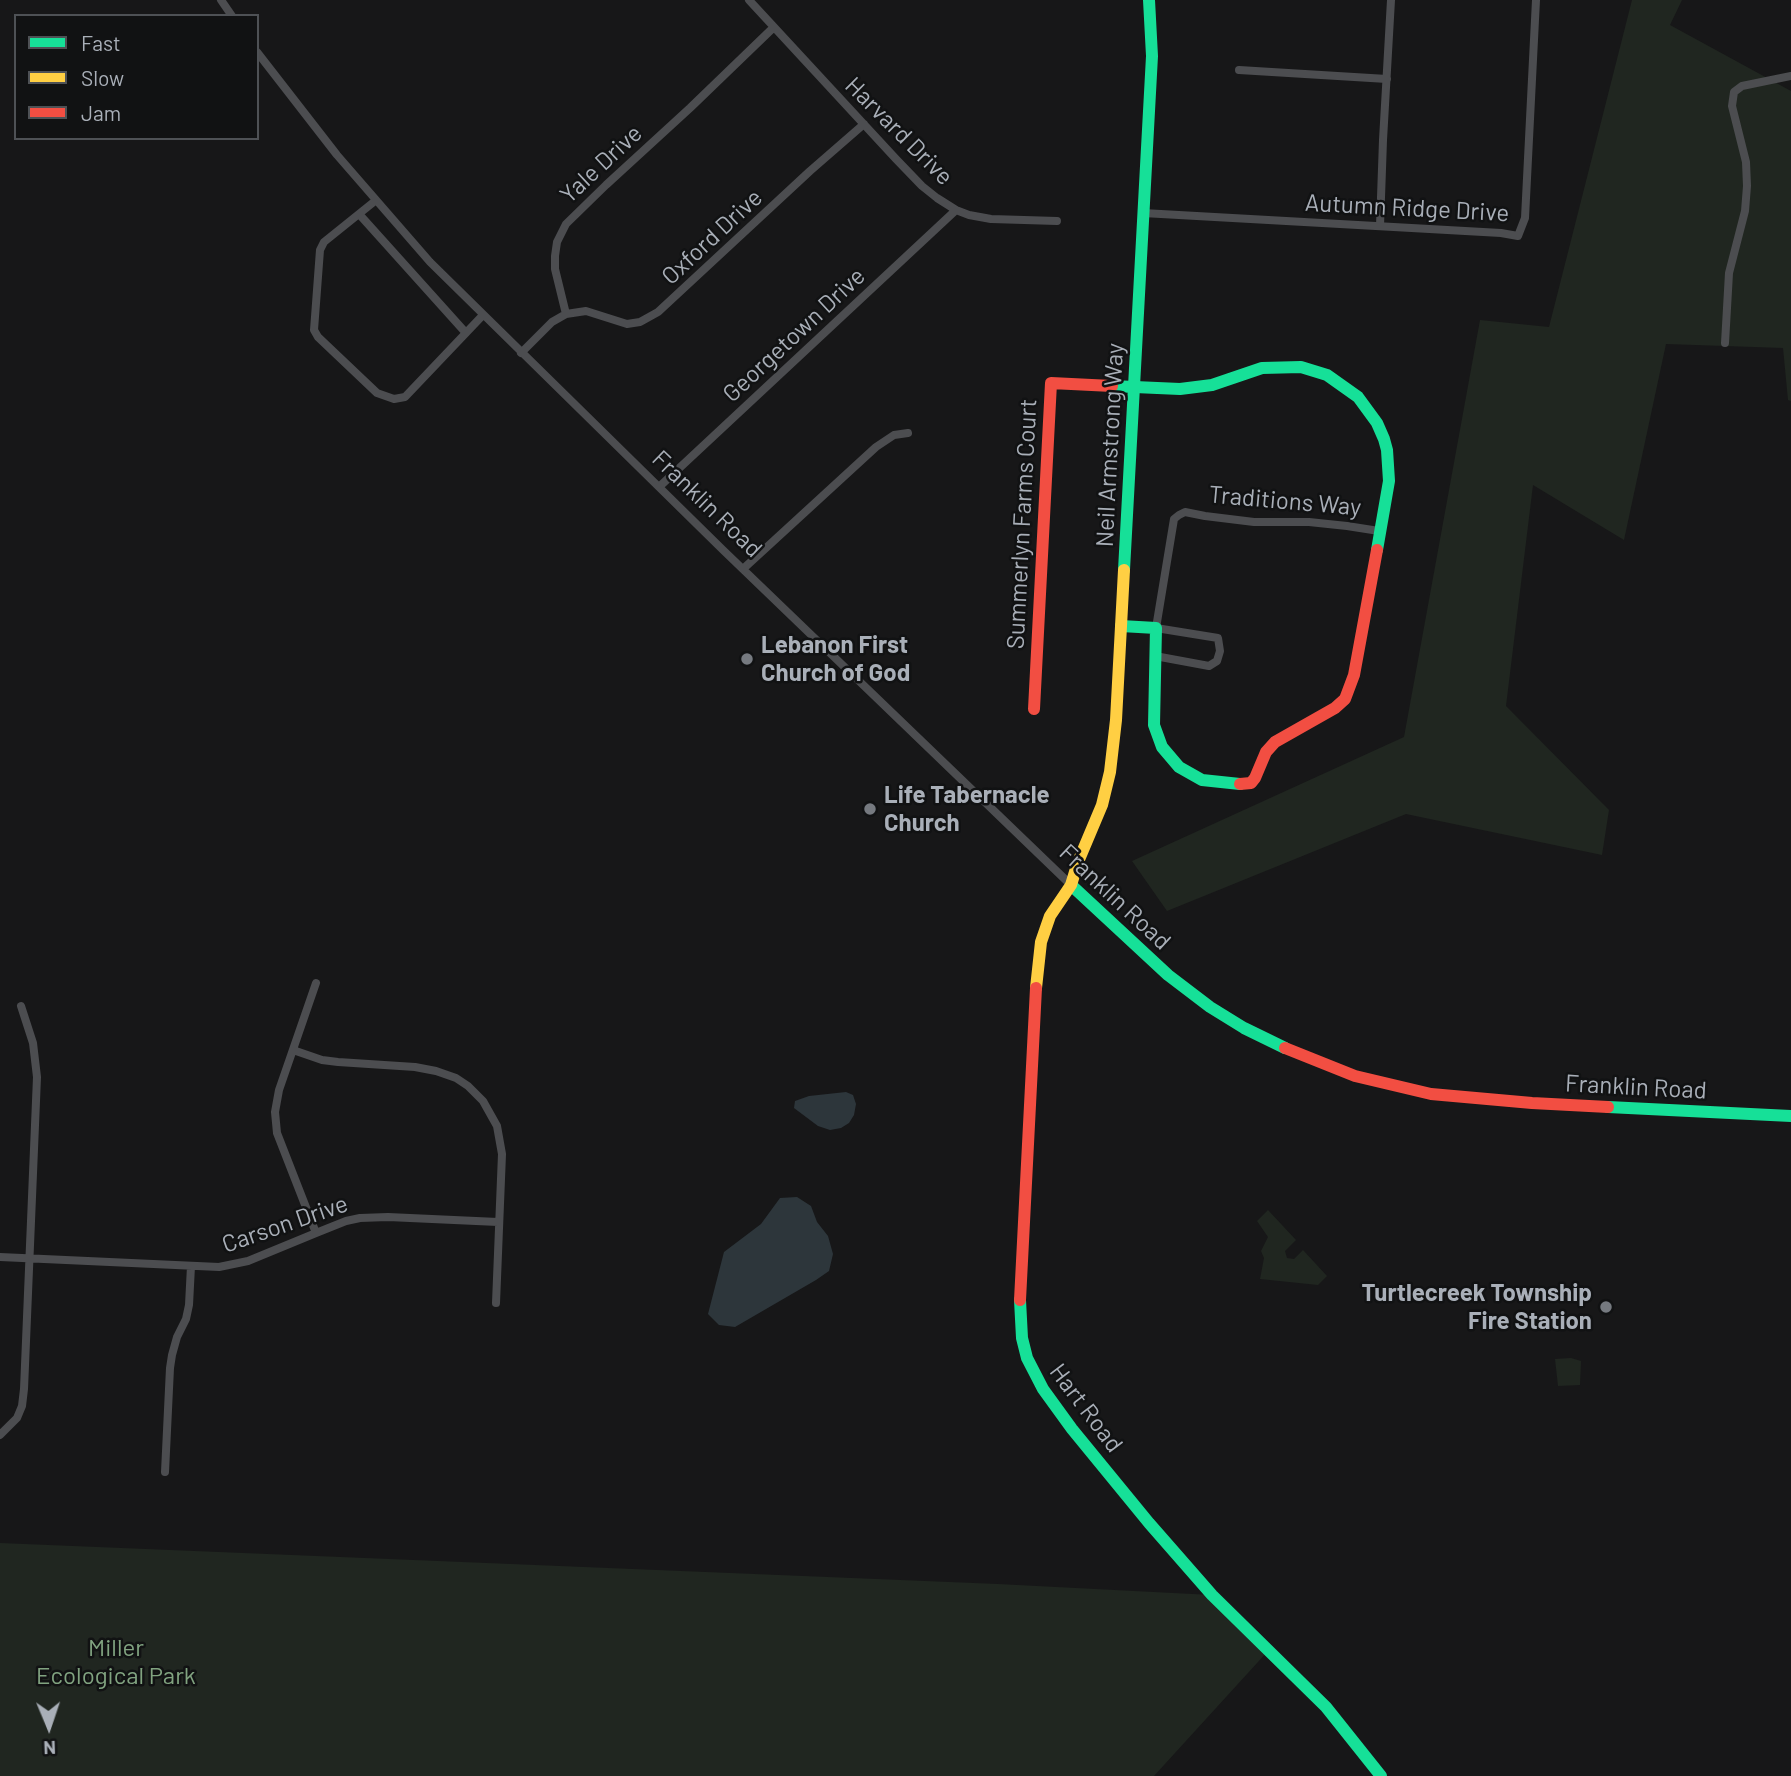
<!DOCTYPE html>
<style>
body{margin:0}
#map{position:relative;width:1791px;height:1776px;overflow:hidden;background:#171718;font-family:Barlow,sans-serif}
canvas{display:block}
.legend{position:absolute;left:14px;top:14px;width:245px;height:126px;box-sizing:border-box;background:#111213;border:2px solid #4e5155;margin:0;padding:9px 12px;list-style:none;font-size:21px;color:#a9afb8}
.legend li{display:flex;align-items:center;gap:14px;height:35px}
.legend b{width:35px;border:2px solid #4e5155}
.north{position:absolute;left:14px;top:1692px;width:70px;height:70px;-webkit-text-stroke:5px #111213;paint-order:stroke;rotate:178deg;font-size:19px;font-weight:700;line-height:28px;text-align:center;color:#a9afb8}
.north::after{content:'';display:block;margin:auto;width:24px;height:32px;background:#a9afb8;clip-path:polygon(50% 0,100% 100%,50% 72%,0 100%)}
</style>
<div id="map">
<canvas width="1791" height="1776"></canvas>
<ul class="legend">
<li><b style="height:9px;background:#16e098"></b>Fast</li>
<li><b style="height:9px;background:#ffcf43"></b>Slow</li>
<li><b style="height:9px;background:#f24e42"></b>Jam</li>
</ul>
<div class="north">N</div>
</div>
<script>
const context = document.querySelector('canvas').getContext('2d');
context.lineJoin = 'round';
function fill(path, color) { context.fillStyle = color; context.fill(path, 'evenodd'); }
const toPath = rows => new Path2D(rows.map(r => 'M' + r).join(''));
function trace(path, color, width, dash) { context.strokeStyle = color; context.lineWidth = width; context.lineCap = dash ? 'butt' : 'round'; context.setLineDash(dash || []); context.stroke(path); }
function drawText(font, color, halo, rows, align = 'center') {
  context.font = font + ' Barlow,sans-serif'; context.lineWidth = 5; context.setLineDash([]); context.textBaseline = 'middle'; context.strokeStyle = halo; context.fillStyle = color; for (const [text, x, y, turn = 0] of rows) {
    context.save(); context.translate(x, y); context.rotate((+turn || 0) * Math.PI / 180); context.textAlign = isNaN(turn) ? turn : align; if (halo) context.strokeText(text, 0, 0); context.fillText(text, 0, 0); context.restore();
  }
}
fill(toPath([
 [1632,0,1682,0,1670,25,1791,91,1791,401,1788,400,1783,348,1666,344,1624,540,1533,485,1506,706,1609,810,1602,855,1406,814,1167,911,1132,861,1404,737,1480,320,1549,327],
 [1268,1210,1296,1240,1285,1251,1287,1258,1294,1259,1303,1250,1327,1276,1318,1285,1260,1279,1264,1258,1261,1251,1268,1237,1257,1221],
 [1571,1358,1581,1361,1580,1385,1558,1386,1555,1359],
 [0,1543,998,1584,1212,1595,1268,1651,1154,1776,0,1776]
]), '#202620');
fill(toPath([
 [846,1092,853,1095,856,1104,854,1115,849,1123,841,1128,830,1130,818,1126,794,1108,795,1101,809,1096],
 [797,1197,811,1206,817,1222,828,1236,833,1254,829,1271,816,1280,735,1327,719,1325,708,1314,724,1252,761,1224,780,1198]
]), '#2d363b');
trace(toPath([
 [221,0,232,16],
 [749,0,896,159,922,186,937,198,956,210,969,215,991,219,1057,221],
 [257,52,337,155,430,262,723,550,1071,885],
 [1239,70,1387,79],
 [375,201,324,242,320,250,314,330,318,337,377,393,394,399,405,397,483,315],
 [1143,213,1501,233,1518,236,1525,218,1536,0],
 [359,214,466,333],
 [1380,226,1383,140,1391,0],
 [566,314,555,269,555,256,557,242,566,224,606,185,690,108,774,27],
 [1725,343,1729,273,1745,211,1747,186,1746,162,1732,106,1734,92,1742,86,1791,76],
 [521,353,552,322,566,314,586,311,627,324,640,322,658,312,810,171,864,124],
 [659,487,956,210],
 [743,569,876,447,894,435,908,433],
 [1155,656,1209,666,1217,661,1220,651,1218,638,1156,628,1174,519,1179,515,1185,512,1205,516,1254,522,1309,522,1347,526,1379,531],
 [316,983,279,1090,275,1112,277,1133,316,1233],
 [293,1050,322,1060,338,1062,415,1067,436,1071,456,1078,468,1086,483,1101,497,1126,502,1154,496,1303],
 [0,1257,219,1267,248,1261,316,1233,346,1221,360,1218,388,1217,498,1222],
 [0,1435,17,1418,22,1406,24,1389,37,1077,33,1043,21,1006],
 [165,1472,170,1368,172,1355,177,1337,186,1319,189,1305,191,1266]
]), '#4c4d50', 8);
trace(toPath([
 [1112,386,1180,389,1212,385,1262,368,1301,367,1327,375,1358,397,1377,423,1384,439,1387,450,1389,481,1377,550],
 [1124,570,1152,56,1149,0],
 [1121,626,1156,628,1154,725,1162,747,1179,767,1202,780,1240,784],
 [1071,885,1168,975,1210,1007,1244,1028,1285,1048],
 [1608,1107,1791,1116],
 [1020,1300,1022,1338,1027,1358,1043,1389,1072,1429,1149,1523,1212,1595,1326,1707,1381,1776]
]), '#16e098', 12);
trace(toPath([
 [1036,988,1041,942,1050,916,1071,885,1078,862,1102,805,1110,772,1116,720,1124,570]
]), '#ffcf43', 12);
trace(toPath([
 [1034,709,1051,383,1112,386],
 [1240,784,1251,783,1255,778,1266,752,1275,742,1335,708,1345,699,1354,675,1377,550],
 [1285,1048,1355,1076,1431,1094,1532,1103,1608,1107],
 [1020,1300,1036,988]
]), '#f24e42', 12);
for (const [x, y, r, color] of [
 [747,659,7,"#767a80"],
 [870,809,7,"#767a80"],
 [1606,1307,7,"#767a80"]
]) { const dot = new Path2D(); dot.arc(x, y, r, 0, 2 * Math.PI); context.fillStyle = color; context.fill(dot); trace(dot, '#111213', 2.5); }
drawText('24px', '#a9afb8', '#111213', [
 ["Harvard Drive",899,131,45],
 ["Yale Drive",601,164,-43],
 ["Autumn Ridge Drive",1407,208,3],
 ["Oxford Drive",712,237,-43],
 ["Georgetown Drive",794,335,-43],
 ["Neil Armstrong Way",1110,445,-87],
 ["Traditions Way",1285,501,5],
 ["Franklin Road",707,504,44],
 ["Summerlyn Farms Court",1022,524,-87],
 ["Franklin Road",1115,897,43],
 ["Franklin Road",1636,1087,3],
 ["Carson Drive",285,1224,-19],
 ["Hart Road",1086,1408,53]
]);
drawText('bold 24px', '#a9afb8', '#111213', [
 ["Lebanon First",761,645],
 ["Church of God",761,673],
 ["Life Tabernacle",884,795],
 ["Church",884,823],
 ["Turtlecreek Township",1592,1293,"right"],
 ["Fire Station",1592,1321,"right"]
], 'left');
drawText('24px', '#81a380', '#111213', [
 ["Miller",116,1648],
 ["Ecological Park",116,1676]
]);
</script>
